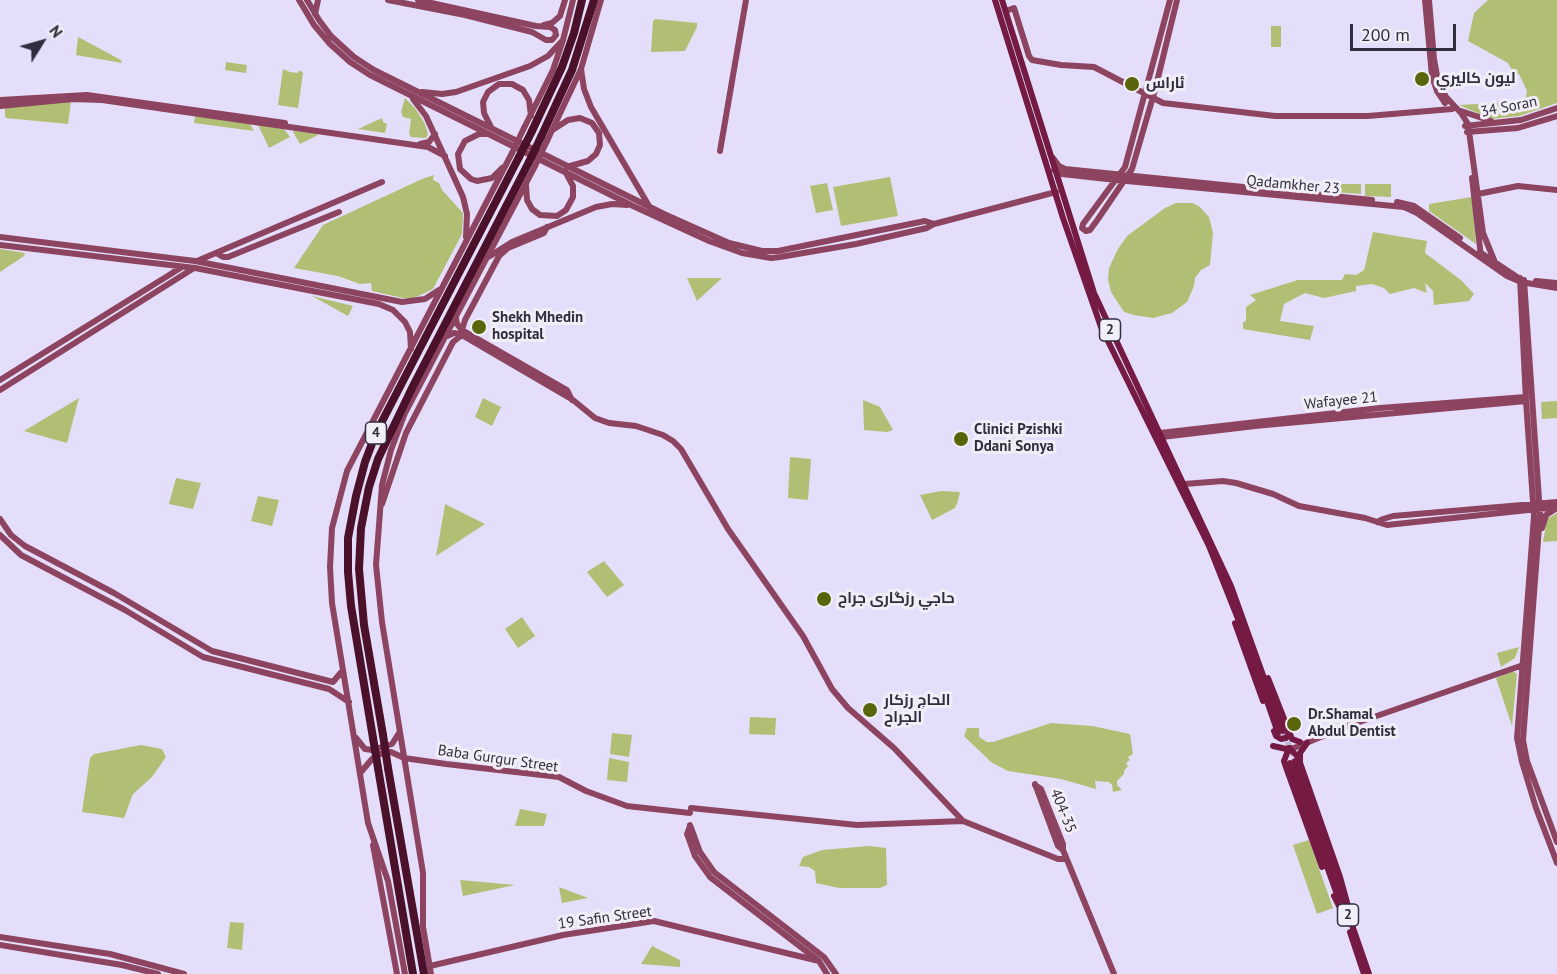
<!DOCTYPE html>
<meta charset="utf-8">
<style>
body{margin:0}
#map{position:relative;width:1557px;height:974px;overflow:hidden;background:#e5defa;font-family:"PT Sans",sans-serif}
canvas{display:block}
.north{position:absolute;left:12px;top:12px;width:60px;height:60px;-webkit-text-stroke:4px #f1eef8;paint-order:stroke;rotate:53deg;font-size:16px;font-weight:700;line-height:24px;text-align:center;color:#312c3e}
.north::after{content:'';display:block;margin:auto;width:21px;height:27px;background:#312c3e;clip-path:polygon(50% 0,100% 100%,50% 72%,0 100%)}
.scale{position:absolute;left:1350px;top:24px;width:106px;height:27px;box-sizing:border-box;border:3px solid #312c3e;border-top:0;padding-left:8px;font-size:18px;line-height:21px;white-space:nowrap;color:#312c3e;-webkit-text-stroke:4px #f1eef8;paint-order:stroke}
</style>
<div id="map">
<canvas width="1557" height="974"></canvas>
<div class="north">N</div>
<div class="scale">200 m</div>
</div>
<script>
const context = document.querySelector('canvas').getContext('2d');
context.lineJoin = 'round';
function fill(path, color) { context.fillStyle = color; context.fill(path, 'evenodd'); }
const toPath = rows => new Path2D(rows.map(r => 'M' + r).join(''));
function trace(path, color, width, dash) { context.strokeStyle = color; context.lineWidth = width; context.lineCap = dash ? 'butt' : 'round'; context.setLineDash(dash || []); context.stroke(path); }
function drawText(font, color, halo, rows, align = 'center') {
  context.font = font + ' "PT Sans",Cairo,sans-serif'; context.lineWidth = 6; context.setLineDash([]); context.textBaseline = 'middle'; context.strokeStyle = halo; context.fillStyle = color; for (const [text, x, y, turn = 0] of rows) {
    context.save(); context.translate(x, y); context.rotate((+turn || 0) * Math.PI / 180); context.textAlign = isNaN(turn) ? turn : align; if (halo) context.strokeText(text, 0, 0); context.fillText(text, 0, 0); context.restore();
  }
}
fill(toPath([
 [1488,0,1557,0,1557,103,1519,116,1491,119,1459,105,1515,102,1526,98,1527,91,1519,74,1514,74,1508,63,1468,41,1474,13],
 [655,19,697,23,697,27,685,51,651,52,653,21],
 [1271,26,1281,26,1281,47,1271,47],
 [78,37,121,60,122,63,76,55],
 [226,62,247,65,246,73,225,70],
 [283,69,290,72,298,73,299,70,303,73,298,108,278,105],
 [405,98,415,108,425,124,428,134,426,138,411,137,409,134,411,119,403,117,401,112],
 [71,101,68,124,6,118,5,116,5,106],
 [195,116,250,124,254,131,194,123],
 [382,118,383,122,387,124,385,133,358,129],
 [258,125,284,129,290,137,269,148],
 [294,131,316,133,318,135,300,144,293,132],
 [434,175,433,180,439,183,442,190,463,213,462,234,433,289,414,298,403,298,372,291,371,283,360,284,338,276,294,268,323,225,422,179],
 [890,177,898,216,841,226,833,187],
 [827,183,833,210,816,213,810,186],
 [1334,184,1361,184,1361,194,1334,192],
 [1365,184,1391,184,1391,197,1365,196],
 [1472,197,1476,244,1429,211,1429,204],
 [1176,203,1193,203,1200,207,1209,217,1213,233,1210,265,1201,270,1195,278,1194,286,1187,302,1172,313,1153,318,1134,315,1124,312,1111,292,1108,280,1109,268,1118,249,1127,236,1165,208],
 [1373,232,1427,241,1425,253,1461,280,1474,294,1469,301,1434,305,1433,291,1425,283,1427,293,1414,288,1390,294,1384,288,1372,284,1356,286,1356,291,1324,298,1305,293,1284,304,1280,321,1314,326,1310,340,1243,329,1243,322,1246,321,1246,307,1256,300,1250,295,1298,280,1342,280,1345,274,1356,275,1364,270],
 [0,249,25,253,24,256,0,272],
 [687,278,722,278,697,301],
 [312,296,353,306,348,316],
 [79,398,67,443,24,431],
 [483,398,501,407,492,426,475,417],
 [863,400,880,407,893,430,887,432,864,430],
 [1557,401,1557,418,1542,419,1541,402],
 [790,457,811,459,808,500,788,498],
 [176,478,201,483,193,509,169,504],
 [941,491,960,492,958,501,955,508,932,520,920,495],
 [258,496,279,500,272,526,251,521],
 [445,504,485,524,436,556,445,505],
 [1557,513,1557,541,1543,542,1547,519],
 [604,561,624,585,607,597,587,572],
 [522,617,535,636,518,648,505,629],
 [1519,647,1515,658,1501,667,1497,653],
 [1513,671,1517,674,1512,726,1496,678],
 [750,717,776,718,775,735,749,734],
 [1051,723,1092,726,1130,734,1133,754,1128,757,1130,760,1126,763,1128,766,1124,771,1124,774,1117,781,1117,785,1122,790,1113,792,1112,785,1109,782,1095,781,1096,789,1061,779,1008,771,991,762,964,736,967,728,979,728,979,737,987,742,993,742],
 [612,733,632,735,629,757,610,754],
 [141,745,162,749,166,757,152,777,133,794,124,818,82,812,90,758,94,754],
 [609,758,629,762,627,782,607,780],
 [520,809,547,814,544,826,515,826],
 [1309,840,1333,908,1317,914,1293,845],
 [869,846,886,848,887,885,880,888,839,888,816,883,815,871,809,867,799,866,803,857,822,850],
 [460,880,515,885,463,896],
 [559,887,588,898,562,903],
 [230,922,244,923,242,950,227,948],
 [652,946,680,960,680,967,641,964]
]), '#b1bf75');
trace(toPath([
 [1284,733,1295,761]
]), '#c1bad4', 6, [6, 3]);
trace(toPath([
 [299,0,314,25,330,44,350,62,370,75,633,206,709,241,742,253,771,258,780,257,856,244,927,228,934,224,1056,192],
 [307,0,319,20,331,36,354,57,374,70,664,214,729,243,762,251,778,251,925,221,934,224],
 [388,0,465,15,532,32,546,40,552,40,556,35,555,30,550,27,536,26,418,0],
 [1170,0,1125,167,1083,224,1082,228,1086,231,1090,230,1098,219,1132,169,1155,90,1177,0],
 [1425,0,1432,76,1437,91,1445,103],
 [1429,0,1434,59,1438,81,1446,97,1461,113,1468,124,1483,233,1494,260],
 [1006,11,1014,8,1029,56,1032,60,1061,65,1094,67,1163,103,1275,116,1368,116,1452,109],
 [315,14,318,0],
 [544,25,552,23,560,16,565,0],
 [581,69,584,89,591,107,649,206],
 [422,92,442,94,456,92,530,66,548,56,563,40],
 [413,99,426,116,463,197,467,214,466,237],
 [0,100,87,95,285,123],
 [0,106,73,99,102,100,428,147,445,156],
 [1461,111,1491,121],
 [1465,126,1521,120,1557,108],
 [491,127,484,113,483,102,488,92,499,84,512,84,523,90,529,100,531,116],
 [524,128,553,70,563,40,573,0],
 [554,129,568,120,580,118,592,123,599,133,600,145,596,154,588,161,570,166],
 [1467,132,1518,128,1557,116],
 [488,134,479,134,465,141,458,154,460,169,471,179,477,181,492,178,502,168],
 [547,141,581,69,601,0],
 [420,144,429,142,435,134],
 [720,151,746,0],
 [1053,158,1059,166,1065,169,1372,200],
 [1054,170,1062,174,1116,180,1404,207,1417,213,1507,276,1521,282,1557,288],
 [1472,178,1481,257],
 [526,185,527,200,532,209,540,215,557,216,566,210,573,197,573,186,565,171],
 [1478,194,1518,186,1557,190],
 [1397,202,1414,206,1460,238],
 [0,237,195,261,402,302,425,299,439,290],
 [0,245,195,268,379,304,393,310,405,322,410,332,411,349],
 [216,253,223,257,228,257,339,212],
 [1481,253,1517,277],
 [490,256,512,242,596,207,612,204,627,205],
 [197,261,382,182],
 [1520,278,1526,401,1534,516,1517,738,1522,762,1536,808,1557,863],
 [1524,280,1540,514,1523,740,1527,761,1557,842],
 [1536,281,1557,283],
 [456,318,457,324,462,330,567,390,572,400],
 [462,330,465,320,499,256,508,248,544,233,547,227],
 [445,337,454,333,460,334,573,400,595,418,609,423,636,426,663,435,673,441,681,449,728,529,803,636,832,689,848,708,894,748,963,821],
 [0,380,182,267],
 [0,390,194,268],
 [1160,433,1380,408,1526,397],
 [1162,437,1255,426,1526,401],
 [1184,484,1223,481,1236,483,1273,494,1299,506,1365,518,1387,525,1557,507],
 [382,504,406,433,453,342,462,335],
 [0,519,11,535,25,546,114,593,212,651,333,682,343,670],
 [1377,522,1383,519,1393,516,1557,502],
 [1542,528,1546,515,1557,508],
 [0,535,21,555,125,610,203,657,329,689,349,702],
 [356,738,365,749,372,750,392,744,399,733],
 [1289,748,1294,748,1345,727,1526,664],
 [361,772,372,759,380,754,391,752,404,758,446,764,559,777,586,791,627,806,690,813],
 [1035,784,1058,846,1063,850,1114,974],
 [1035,785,1041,789,1063,844,1063,850],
 [691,808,857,825,963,821,1058,859,1066,859],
 [690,825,700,852,714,872,824,957,836,974],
 [690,826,687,834,690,842,695,856,710,877,819,961,827,974],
 [373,845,397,974],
 [0,937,110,954,184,974],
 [0,945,122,965,158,974],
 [430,966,563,935,654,921,819,961],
 [405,974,388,881,368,823,332,603,330,567,332,528,347,471,512,153],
 [431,974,423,927,423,873,382,622,376,565,382,485,391,450,405,413,535,166]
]), '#8d4460', 6);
trace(toPath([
 [995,0,1063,218,1101,327,1209,546,1244,634,1278,733],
 [1002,0,1094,293,1231,586,1283,731],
 [1235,623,1263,701],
 [1268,678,1292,739,1300,742],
 [1274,731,1276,736,1281,739,1286,738,1289,733],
 [1273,746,1291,750,1298,757,1340,877,1348,906],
 [1289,748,1284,761,1287,770,1322,867],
 [1295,761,1369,974],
 [1300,761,1300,753,1307,743],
 [1290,763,1339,900],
 [1334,896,1347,922],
 [1350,932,1364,974]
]), '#741a43', 6);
trace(toPath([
 [532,131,562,67,574,33,582,0],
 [541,137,572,70,594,0],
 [383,735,364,625,359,569,361,528,369,487,378,459,413,386,529,162],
 [373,738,351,606,348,572,348,538,356,496,365,462,376,433,519,157],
 [378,768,413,974],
 [388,768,424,974]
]), '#4b112b', 8);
trace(toPath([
 [512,153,524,128],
 [535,166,547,141]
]), '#8d4460', 6);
trace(toPath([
 [519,157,532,131],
 [529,162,541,137],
 [383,735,388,768],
 [373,738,378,768]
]), '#4b112b', 8);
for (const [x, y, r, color] of [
 [1422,79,8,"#596509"],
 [1132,84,8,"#596509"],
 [479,327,8,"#596509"],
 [961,439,8,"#596509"],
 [824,599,8,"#596509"],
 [870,710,8,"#596509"],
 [1294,724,8,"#596509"]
]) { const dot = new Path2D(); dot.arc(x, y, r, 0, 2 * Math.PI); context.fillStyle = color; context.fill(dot); trace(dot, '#f1eef8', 2); }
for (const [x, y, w] of [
 [1110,330,21],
 [376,433,21],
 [1348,915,21]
]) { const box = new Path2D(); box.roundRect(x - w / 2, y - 11, w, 22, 4.5); context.fillStyle = '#f1eef8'; context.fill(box); trace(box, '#312c3e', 1.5); }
drawText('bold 14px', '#312c3e', null, [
 ["2",1110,330],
 ["4",376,433],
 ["2",1348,915]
]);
drawText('bold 15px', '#312c3e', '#f1eef8', [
 ["ليون كاليري",1436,79],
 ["ئاراس",1146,84],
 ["Shekh Mhedin",492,318],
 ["hospital",492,335],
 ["Clinici Pzishki",974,430],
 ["Ddani Sonya",974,447],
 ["حاجي رزگارى جراح",838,599],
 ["الحاج رزكار",884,701],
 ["الجراح",884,718],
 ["Dr.Shamal",1308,715],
 ["Abdul Dentist",1308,732]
], 'left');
drawText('15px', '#312c3e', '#f1eef8', [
 ["34 Soran",1509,107,-11],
 ["Qadamkher 23",1293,185,5],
 ["Wafayee 21",1341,401,-6],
 ["Baba Gurgur Street",498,759,8],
 ["404-35",1063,811,68],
 ["19 Safin Street",605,918,-8]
]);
</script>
